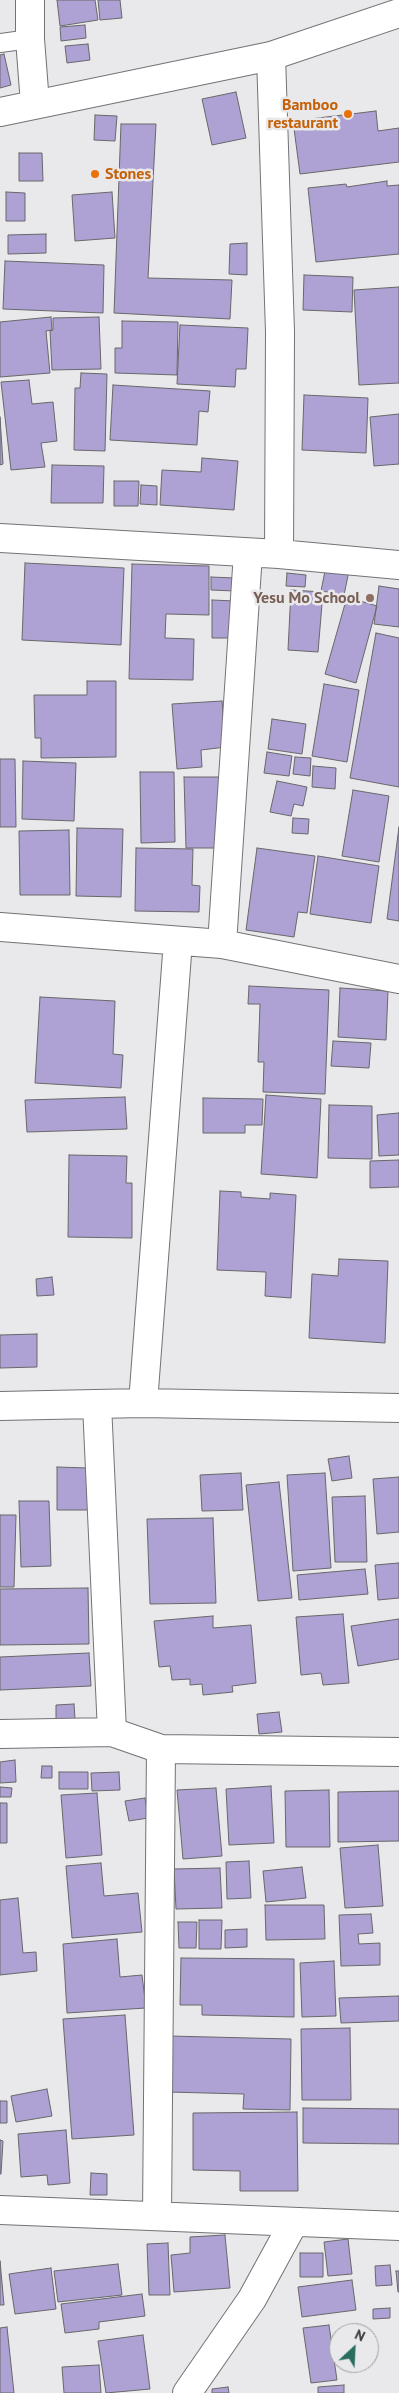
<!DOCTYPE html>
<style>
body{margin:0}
#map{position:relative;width:399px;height:2393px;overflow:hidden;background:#e9e8eb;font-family:"PT Sans",sans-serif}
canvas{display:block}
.north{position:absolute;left:329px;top:2323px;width:50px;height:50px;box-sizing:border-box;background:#e9e8eb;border:1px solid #a2a1a3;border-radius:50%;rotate:25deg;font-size:14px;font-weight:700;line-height:20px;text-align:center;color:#373738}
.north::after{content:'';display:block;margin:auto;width:18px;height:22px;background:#296d5f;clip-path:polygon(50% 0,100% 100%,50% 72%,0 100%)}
</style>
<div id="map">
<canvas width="399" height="2393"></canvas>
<div class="north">N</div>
</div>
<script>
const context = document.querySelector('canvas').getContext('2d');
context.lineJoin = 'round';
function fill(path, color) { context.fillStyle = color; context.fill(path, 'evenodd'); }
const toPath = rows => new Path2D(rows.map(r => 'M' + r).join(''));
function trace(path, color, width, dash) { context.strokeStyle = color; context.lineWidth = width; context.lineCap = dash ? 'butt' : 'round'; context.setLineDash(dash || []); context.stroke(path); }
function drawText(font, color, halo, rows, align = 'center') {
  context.font = font + ' "PT Sans",sans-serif'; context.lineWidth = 5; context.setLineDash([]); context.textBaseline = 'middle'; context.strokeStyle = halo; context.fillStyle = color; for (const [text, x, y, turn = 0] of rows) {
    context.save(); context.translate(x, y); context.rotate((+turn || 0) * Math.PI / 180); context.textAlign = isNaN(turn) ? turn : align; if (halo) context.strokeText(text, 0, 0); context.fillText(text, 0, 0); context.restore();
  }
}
const building = toPath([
 [57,0,95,0,98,20,60,26,57,0],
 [98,0,120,0,122,18,100,20,98,0],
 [85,25,86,38,61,41,60,27,85,25],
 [88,44,90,60,67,63,65,46,88,44],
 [4,54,11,85,0,88,0,55,4,54],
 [236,92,246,138,212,145,202,99,236,92],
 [376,111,378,131,399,128,399,162,300,174,293,121,376,111],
 [95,115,117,116,115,141,94,140,95,115],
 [121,124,156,124,148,278,232,280,230,319,114,313,121,124],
 [19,153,42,153,43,181,19,181,19,153],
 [387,181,387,186,399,185,399,254,316,262,308,188,346,184,347,187,387,181],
 [6,192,25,193,25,221,6,221,6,192],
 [112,192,115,238,75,241,72,195,112,192],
 [46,234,46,253,8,254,8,235,46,234],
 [247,243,247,275,229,274,230,244,247,243],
 [5,261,104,265,103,313,3,309,5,261],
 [304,275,353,277,352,312,303,310,304,275],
 [399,287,399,383,359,385,354,290,399,287],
 [51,317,52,330,46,331,50,373,0,377,0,322,51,317],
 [99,317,101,369,52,370,50,331,53,330,53,318,99,317],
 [122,321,178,322,177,375,115,373,115,348,122,348,122,321],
 [180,325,248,328,246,369,236,369,235,387,177,384,180,325],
 [81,373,107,374,105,451,74,450,75,388,80,388,81,373],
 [29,380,32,404,53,402,57,441,41,443,45,467,11,470,1,382,29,380],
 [113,385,210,391,208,412,199,411,197,445,110,440,113,385],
 [304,395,368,398,366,453,302,450,304,395],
 [399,414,399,464,374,466,370,417,399,414],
 [0,417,3,464,0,465,0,417],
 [202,458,238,461,234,510,160,505,162,470,201,472,202,458],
 [52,465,104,466,103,503,51,503,52,465],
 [114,481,139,481,138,506,114,506,114,481],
 [141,485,157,486,157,505,140,504,141,485],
 [327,561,350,566,344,595,321,591,327,561],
 [25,563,124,568,121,645,22,640,25,563],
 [132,564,209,566,209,615,166,614,165,638,194,639,193,680,129,679,132,564],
 [287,573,306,575,305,587,286,586,287,573],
 [211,577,234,578,234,591,211,590,211,577],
 [379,586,399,589,399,627,374,624,379,586],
 [291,590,323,592,318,652,288,650,291,590],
 [347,597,377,606,356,683,325,674,347,597],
 [212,600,235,601,236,638,212,638,212,600],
 [376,633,399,638,399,787,350,778,376,633],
 [87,681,116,681,116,757,41,758,41,738,35,738,34,695,87,695,87,681],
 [324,684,359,690,347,762,312,756,324,684],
 [222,701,226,747,201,750,202,767,177,769,172,704,222,701],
 [272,719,306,724,302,754,268,749,272,719],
 [267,752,292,756,289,776,264,773,267,752],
 [295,757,311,758,310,776,293,774,295,757],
 [0,759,15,759,16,827,0,827,0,759],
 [23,761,76,763,74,821,22,819,23,761],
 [313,766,336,768,335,789,312,787,313,766],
 [140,772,174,772,175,842,141,843,140,772],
 [184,777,221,777,222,848,186,848,184,777],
 [277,781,307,787,303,806,294,804,291,816,270,812,277,781],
 [353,790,389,796,379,862,342,856,353,790],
 [293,818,309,819,308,834,292,833,293,818],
 [399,827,399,921,387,919,399,827],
 [77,828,123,829,121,897,76,896,77,828],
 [69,830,70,895,20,895,19,831,69,830],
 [136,848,193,849,192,885,200,886,199,912,135,911,136,848],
 [257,848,315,856,307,913,298,912,294,937,246,930,257,848],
 [318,856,379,866,371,923,310,914,318,856],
 [249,986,329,990,325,1094,263,1092,264,1062,258,1062,260,1004,248,1004,249,986],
 [340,988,388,991,386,1040,338,1037,340,988],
 [40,997,115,1001,113,1054,123,1055,121,1088,35,1083,40,997],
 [333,1041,371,1043,369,1068,331,1066,333,1041],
 [266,1095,321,1099,317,1178,261,1174,266,1095],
 [125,1097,127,1129,27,1132,25,1100,125,1097],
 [203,1098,263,1099,262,1125,245,1125,245,1133,203,1133,203,1098],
 [329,1105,372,1106,372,1159,328,1158,329,1105],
 [399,1113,399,1155,379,1156,377,1115,399,1113],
 [69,1155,127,1156,126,1183,132,1183,132,1238,68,1237,69,1155],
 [399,1160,399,1187,370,1188,370,1161,399,1160],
 [220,1191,241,1192,241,1197,270,1199,270,1193,296,1195,291,1298,265,1296,266,1272,217,1270,220,1191],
 [339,1259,388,1261,385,1343,309,1338,312,1274,338,1276,339,1259],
 [52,1277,54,1295,37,1296,36,1279,52,1277],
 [37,1334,37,1367,0,1368,0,1335,37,1334],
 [349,1456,352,1478,332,1481,328,1459,349,1456],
 [57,1467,88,1468,88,1510,57,1510,57,1467],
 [241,1473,243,1510,202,1511,200,1475,241,1473],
 [325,1473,331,1568,293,1571,287,1475,325,1473],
 [399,1477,399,1532,377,1534,373,1479,399,1477],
 [279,1482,292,1598,258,1601,246,1485,279,1482],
 [365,1496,367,1562,335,1562,332,1497,365,1496],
 [19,1501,49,1501,51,1566,21,1567,19,1501],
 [0,1515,16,1515,14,1587,0,1587,0,1515],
 [213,1518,216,1603,150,1604,147,1519,213,1518],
 [399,1563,399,1598,378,1600,375,1565,399,1563],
 [365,1569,368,1594,299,1600,297,1575,365,1569],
 [88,1588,89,1644,0,1645,0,1589,88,1588],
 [343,1614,349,1683,323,1685,321,1673,301,1675,296,1617,343,1614],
 [213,1616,213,1628,251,1625,256,1683,232,1686,233,1692,203,1695,202,1684,190,1685,190,1679,172,1680,170,1666,159,1667,154,1621,213,1616],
 [399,1619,399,1659,358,1666,351,1626,399,1619],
 [89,1653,91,1686,0,1690,0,1657,89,1653],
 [74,1704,75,1719,56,1720,56,1705,74,1704],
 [279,1712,282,1732,259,1734,257,1714,279,1712],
 [15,1760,16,1782,0,1783,0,1762,15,1760],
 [42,1766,52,1766,52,1778,41,1778,42,1766],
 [59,1772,88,1772,88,1789,59,1789,59,1772],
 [119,1772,120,1790,92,1791,91,1773,119,1772],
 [271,1786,274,1843,229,1845,226,1789,271,1786],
 [0,1787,12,1788,11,1797,0,1797,0,1787],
 [216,1788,222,1856,183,1859,177,1790,216,1788],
 [329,1790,330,1847,286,1847,285,1791,329,1790],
 [399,1791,399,1841,338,1842,338,1792,399,1791],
 [97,1793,102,1855,66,1858,61,1795,97,1793],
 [145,1798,148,1818,129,1821,125,1801,145,1798],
 [0,1803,7,1803,7,1843,0,1843,0,1803],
 [378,1845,383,1906,345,1908,340,1848,378,1845],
 [249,1861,251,1898,227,1899,226,1862,249,1861],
 [101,1863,104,1896,138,1893,142,1932,72,1938,66,1866,101,1863],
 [302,1867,306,1898,266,1902,263,1871,302,1867],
 [220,1868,222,1908,176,1909,174,1869,220,1868],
 [18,1898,23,1953,36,1952,37,1971,0,1975,0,1900,18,1898],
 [265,1905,324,1905,325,1939,266,1940,265,1905],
 [371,1914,373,1933,358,1934,359,1944,380,1943,380,1965,341,1966,339,1915,371,1914],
 [199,1920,222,1920,221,1949,199,1949,199,1920],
 [178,1922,197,1922,196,1948,179,1948,178,1922],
 [247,1929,247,1947,225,1948,225,1930,247,1929],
 [117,1939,120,1977,142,1975,146,2008,67,2013,63,1944,117,1939],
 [181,1958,294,1959,294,2017,202,2015,202,2005,180,2005,181,1958],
 [334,1961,336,2016,302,2017,300,1963,334,1961],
 [399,1996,399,2021,341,2023,339,1998,399,1996],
 [125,2015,134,2135,72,2139,63,2019,125,2015],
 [350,2028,351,2100,302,2100,301,2029,350,2028],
 [169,2036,291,2039,290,2110,243,2109,244,2094,168,2092,169,2036],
 [47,2089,52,2116,16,2122,11,2096,47,2089],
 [0,2101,7,2101,7,2123,0,2123,0,2101],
 [303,2108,399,2109,399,2144,303,2143,303,2108],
 [297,2112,298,2191,240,2191,240,2171,193,2170,193,2113,297,2112],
 [66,2130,70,2183,48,2185,47,2175,21,2177,18,2134,66,2130],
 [0,2140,3,2141,1,2174,0,2174,0,2140],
 [91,2173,107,2174,107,2195,90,2195,91,2173],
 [225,2235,230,2288,174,2292,171,2255,190,2253,190,2237,225,2235],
 [348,2239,352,2274,328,2276,324,2242,348,2239],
 [168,2243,170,2295,149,2295,147,2244,168,2243],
 [300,2253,323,2253,323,2277,300,2277,300,2253],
 [0,2261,4,2305,0,2305,0,2261],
 [118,2264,122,2295,58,2302,54,2271,118,2264],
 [390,2265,392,2285,376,2286,375,2266,390,2265],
 [51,2268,56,2309,15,2314,9,2274,51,2268],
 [396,2271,399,2271,399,2292,398,2292,396,2271],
 [352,2280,356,2310,302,2317,298,2287,352,2280],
 [142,2294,145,2316,99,2322,99,2329,65,2333,61,2304,142,2294],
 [390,2308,390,2318,373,2319,373,2309,390,2308],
 [329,2325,337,2380,311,2383,303,2328,329,2325],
 [7,2327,14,2393,0,2393,0,2328,7,2327],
 [143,2335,150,2389,106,2393,98,2341,143,2335],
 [99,2365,101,2393,64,2393,62,2367,99,2365],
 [344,2385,344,2393,318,2393,318,2387,344,2385],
 [228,2387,229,2393,212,2393,212,2389,228,2387]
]);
fill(building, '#aea1d3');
trace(building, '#68686a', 1);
const lane = toPath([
 [0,43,30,39]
]);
const street = toPath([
 [30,0,30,39,35,104],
 [271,56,280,332,279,554],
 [0,112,271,56,399,13],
 [0,538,279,554,399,565],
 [0,927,222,944,399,979],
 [222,944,248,553],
 [143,1403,178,941],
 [97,1404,112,1732],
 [0,1406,143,1403,399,1408],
 [0,1734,112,1732,161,1749,399,1752],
 [0,2210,399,2226],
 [157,2216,161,1749],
 [187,2393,252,2299,294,2222]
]);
trace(lane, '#737275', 20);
trace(street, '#737275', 30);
trace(lane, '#fff', 18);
trace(street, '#fff', 28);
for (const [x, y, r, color] of [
 [348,114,5,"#e8710a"],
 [95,174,5,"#e8710a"],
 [370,598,5,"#8d6e63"]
]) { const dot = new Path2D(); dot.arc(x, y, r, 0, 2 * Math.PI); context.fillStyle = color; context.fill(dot); trace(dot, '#e9e8eb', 2); }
drawText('bold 16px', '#c56008', '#e9e8eb', [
 ["Bamboo",338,105],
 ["restaurant",338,123],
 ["Stones",105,174,"left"]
], 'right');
drawText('bold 16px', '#785e54', '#e9e8eb', [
 ["Yesu Mo School",360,598]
], 'right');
</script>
